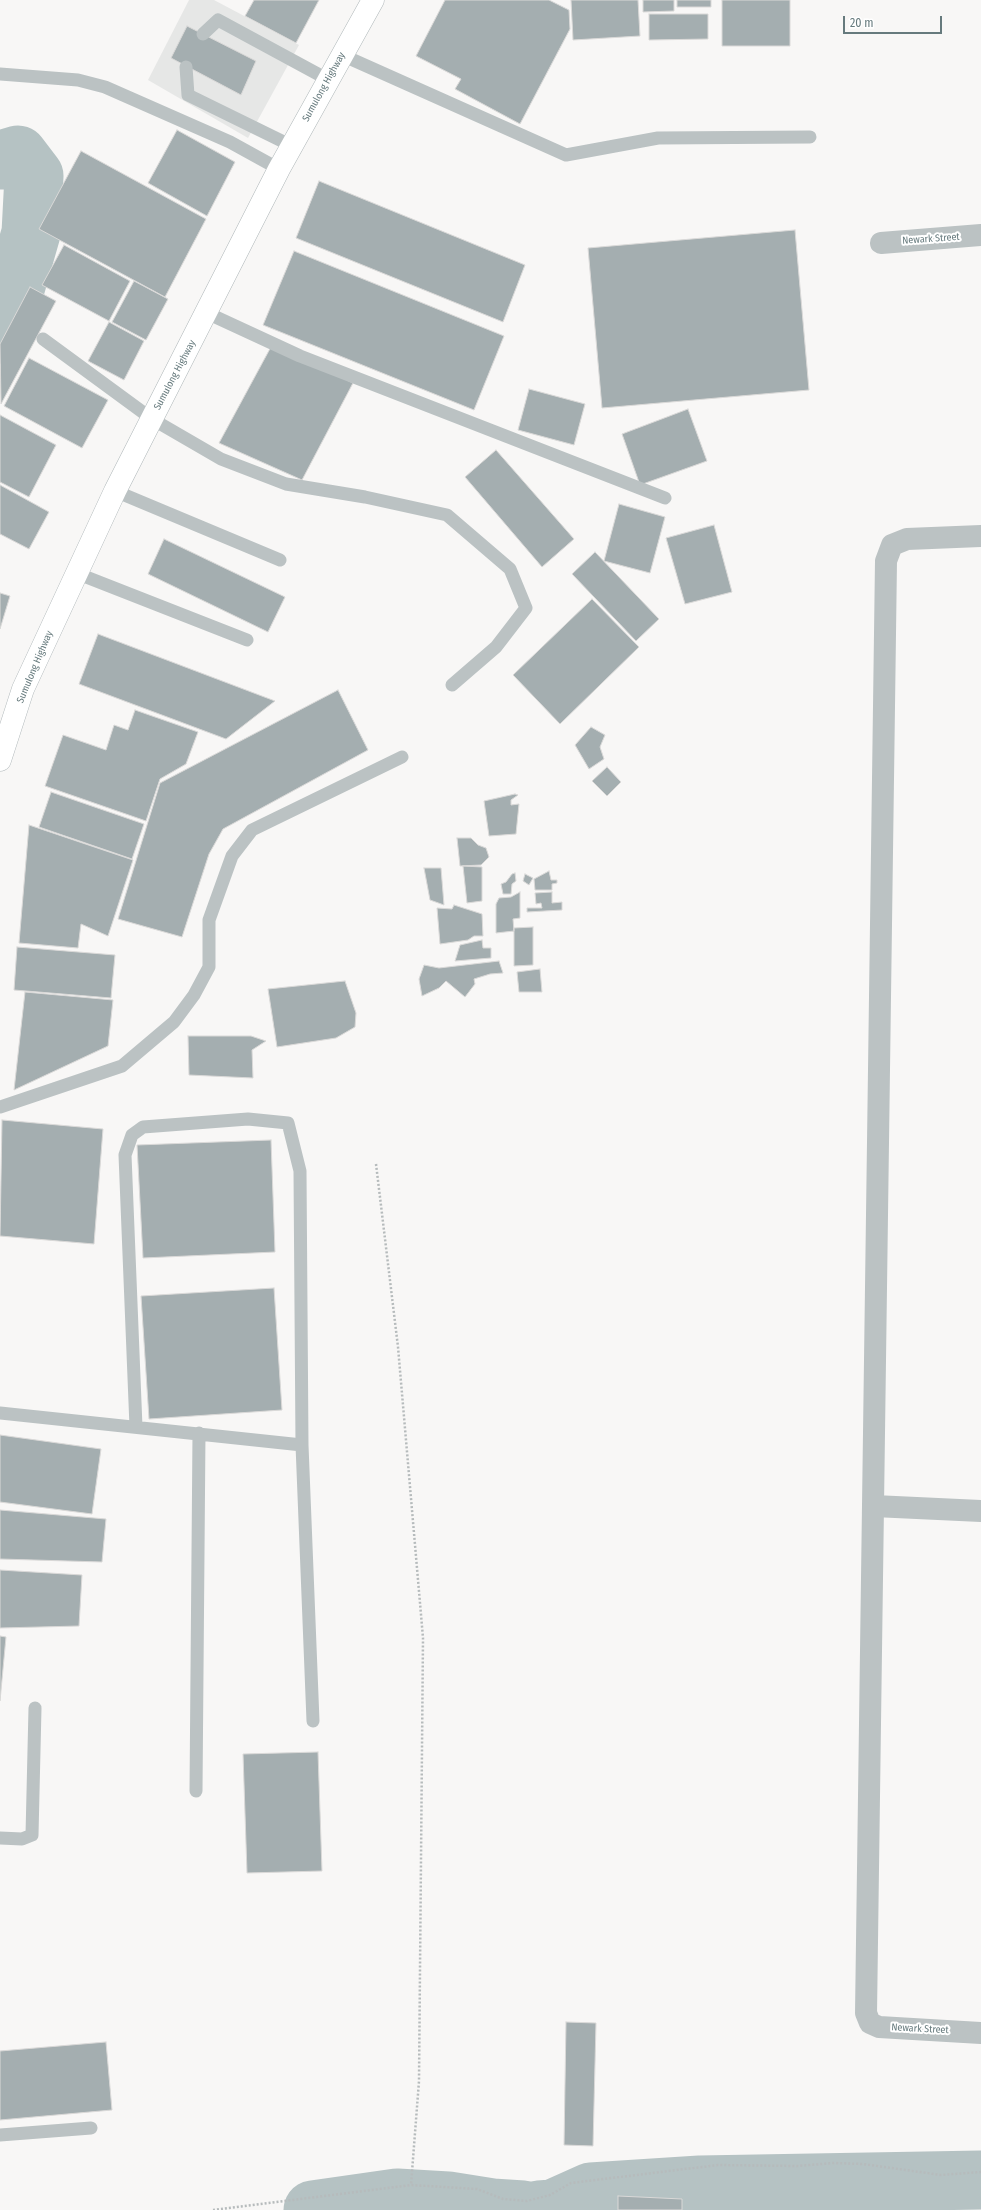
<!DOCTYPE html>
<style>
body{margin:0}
#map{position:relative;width:981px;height:2210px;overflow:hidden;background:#f8f7f6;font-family:"Fira Sans Condensed",sans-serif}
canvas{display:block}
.scale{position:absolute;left:843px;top:16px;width:99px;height:18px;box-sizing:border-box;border:2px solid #667a7d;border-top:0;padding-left:5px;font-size:12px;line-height:14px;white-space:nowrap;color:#667a7d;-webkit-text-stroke:3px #fff;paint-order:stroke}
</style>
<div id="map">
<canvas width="981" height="2210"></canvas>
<div class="scale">20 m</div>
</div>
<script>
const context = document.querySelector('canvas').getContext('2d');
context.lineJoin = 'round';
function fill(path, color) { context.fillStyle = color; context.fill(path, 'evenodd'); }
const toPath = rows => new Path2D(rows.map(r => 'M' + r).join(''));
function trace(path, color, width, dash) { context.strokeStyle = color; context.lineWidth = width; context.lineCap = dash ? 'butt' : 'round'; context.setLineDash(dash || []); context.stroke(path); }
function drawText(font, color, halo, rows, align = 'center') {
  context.font = font + ' "Fira Sans Condensed",sans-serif'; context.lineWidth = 4; context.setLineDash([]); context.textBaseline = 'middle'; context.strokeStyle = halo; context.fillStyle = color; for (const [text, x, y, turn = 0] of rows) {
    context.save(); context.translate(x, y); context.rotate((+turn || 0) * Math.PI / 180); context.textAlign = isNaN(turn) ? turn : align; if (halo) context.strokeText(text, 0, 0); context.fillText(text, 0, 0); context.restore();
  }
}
fill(toPath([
 [189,0,214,0,299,45,248,138,148,80]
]), '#e6e7e6');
trace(toPath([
 [0,160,18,155,34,176,31,233,4,327,0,334],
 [313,2210,397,2198,448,2201,492,2208,523,2210],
 [539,2210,553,2209,591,2192,700,2185,981,2180]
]), '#b5c2c3', 59);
const building = toPath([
 [254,0,319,0,296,43,245,16,254,0],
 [445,0,549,0,569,10,570,29,520,124,455,89,461,79,416,56,445,0],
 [571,0,638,0,640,36,573,40,571,0],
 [643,0,674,0,674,11,643,12,643,0],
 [677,0,711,0,711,7,677,7,677,0],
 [722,0,790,0,790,46,722,46,722,0],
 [649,14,708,14,708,39,649,40,649,14],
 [187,26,256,61,241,95,171,58,187,26],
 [177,130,235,162,207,216,148,183,177,130],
 [81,151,206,219,165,297,39,229,81,151],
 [319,181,525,265,503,322,296,238,319,181],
 [795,230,809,390,602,408,588,248,795,230],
 [64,245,130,281,109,321,42,285,64,245],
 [294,251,504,336,474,410,263,325,294,251],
 [134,281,168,299,146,340,112,322,134,281],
 [30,287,56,301,1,404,0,344,30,287],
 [109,322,144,341,124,380,88,361,109,322],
 [272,345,353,383,302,480,219,443,272,345],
 [29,358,108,400,82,448,4,406,29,358],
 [529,389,585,404,574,445,518,430,529,389],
 [688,409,707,461,640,485,622,434,688,409],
 [0,415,56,445,29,497,0,482,0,415],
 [496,450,574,539,542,567,465,477,496,450],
 [0,485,49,512,29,549,0,534,0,485],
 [619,504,665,517,650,573,604,561,619,504],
 [714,525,732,592,685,604,666,538,714,525],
 [164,539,285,597,268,632,148,574,164,539],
 [595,552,659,619,636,641,572,574,595,552],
 [0,593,10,596,0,629,0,593],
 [592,599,639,647,560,724,513,675,592,599],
 [98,634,275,701,226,739,79,684,98,634],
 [338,690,368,750,223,829,209,854,182,937,118,919,160,783,338,690],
 [135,710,198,732,186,764,160,779,146,821,45,786,63,735,106,750,114,725,128,730,135,710],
 [591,727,605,735,600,747,604,759,589,769,575,745,591,727],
 [607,767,621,782,607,796,592,781,607,767],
 [51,792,144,824,132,859,39,827,51,792],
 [515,794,518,795,511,800,511,805,519,804,516,834,489,836,484,801,515,794],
 [29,825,133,860,108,936,81,924,78,948,19,943,29,825],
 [457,838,471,838,478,845,486,848,489,857,481,865,460,866,457,838],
 [463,866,482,867,482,901,467,903,463,866],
 [424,868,441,868,444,905,430,900,424,868],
 [549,871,551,880,557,880,557,883,552,884,552,890,535,890,534,879,549,871],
 [515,873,516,881,512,884,511,894,503,894,501,884,506,882,512,874,515,873],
 [525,874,533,878,529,885,523,881,525,874],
 [520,892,520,918,513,919,514,931,496,933,496,904,499,898,511,897,520,892],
 [552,892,552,903,562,902,562,910,527,912,527,908,542,908,541,903,536,904,535,893,552,892],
 [454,905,482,914,483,936,474,936,468,940,440,944,437,908,452,909,454,905],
 [533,927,533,965,514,966,514,928,533,927],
 [482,940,483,948,491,948,491,958,455,961,460,945,482,940],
 [17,947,115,955,111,998,14,990,17,947],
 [499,961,503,973,490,974,474,979,475,984,465,997,446,981,439,988,422,996,419,979,424,965,439,968,499,961],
 [540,969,542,992,519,992,517,972,540,969],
 [345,981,356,1013,355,1027,336,1038,277,1047,268,989,345,981],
 [25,992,113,1000,108,1046,14,1090,25,992],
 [188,1036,251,1036,266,1041,252,1050,253,1078,189,1075,188,1036],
 [2,1120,103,1129,94,1244,0,1236,2,1120],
 [271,1140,275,1252,143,1258,137,1145,271,1140],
 [274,1288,282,1410,149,1419,141,1296,274,1288],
 [0,1435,101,1449,92,1514,0,1502,0,1435],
 [0,1510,106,1519,102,1562,0,1559,0,1510],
 [0,1570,82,1575,79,1626,0,1628,0,1570],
 [0,1636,6,1637,0,1701,0,1636],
 [318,1752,322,1871,247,1873,243,1754,318,1752],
 [566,2022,596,2023,593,2146,564,2145,566,2022],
 [106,2042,112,2110,0,2120,0,2051,106,2042],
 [618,2196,682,2199,682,2210,618,2210,618,2196]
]);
fill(building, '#a4aeb0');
trace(building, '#dad9d8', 1);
const secondary = toPath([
 [0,760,23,689,115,491,279,169,373,0]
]);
trace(secondary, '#aeb6b8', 23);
trace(toPath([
 [376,1164,398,1347,423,1638,419,2081,411,2185],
 [213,2210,411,2185,477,2189,503,2199,527,2201,550,2195,571,2183,718,2165,797,2166,833,2163,863,2164,941,2175,981,2172]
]), '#b6bbbc', 2.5, [2, 2]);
trace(toPath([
 [203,34,218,20,327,79],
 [342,55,566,155,658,138,810,137],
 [186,67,188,95,292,146],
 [0,74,78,80,105,87,230,142,279,169],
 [207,313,300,356,665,498],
 [43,339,152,419,221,459,286,484,365,497,447,515,510,569,526,608,496,647,452,685],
 [115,491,280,560],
 [76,573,247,640],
 [0,1107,122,1066,174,1022,194,995,209,967,209,920,232,856,252,830,402,757],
 [0,1413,302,1445,300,1171,288,1123,248,1119,143,1127,132,1135,125,1155,136,1427],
 [302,1445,313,1721],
 [196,1791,199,1433],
 [0,1838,22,1839,32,1835,35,1708],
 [0,2135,91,2128]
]), '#bbc2c3', 13);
trace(toPath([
 [881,243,981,235],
 [981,536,907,539,892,545,886,561,866,2013,870,2023,879,2027,981,2033],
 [874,1506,981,1511]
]), '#bbc2c3', 22);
trace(secondary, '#fff', 22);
drawText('10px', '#667a7d', '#fff', [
 ["Sumulong Highway",324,87,-61],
 ["Newark Street",931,239,-4],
 ["Sumulong Highway",175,375,-62],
 ["Sumulong Highway",35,667,-67],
 ["Newark Street",920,2029,3]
]);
</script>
